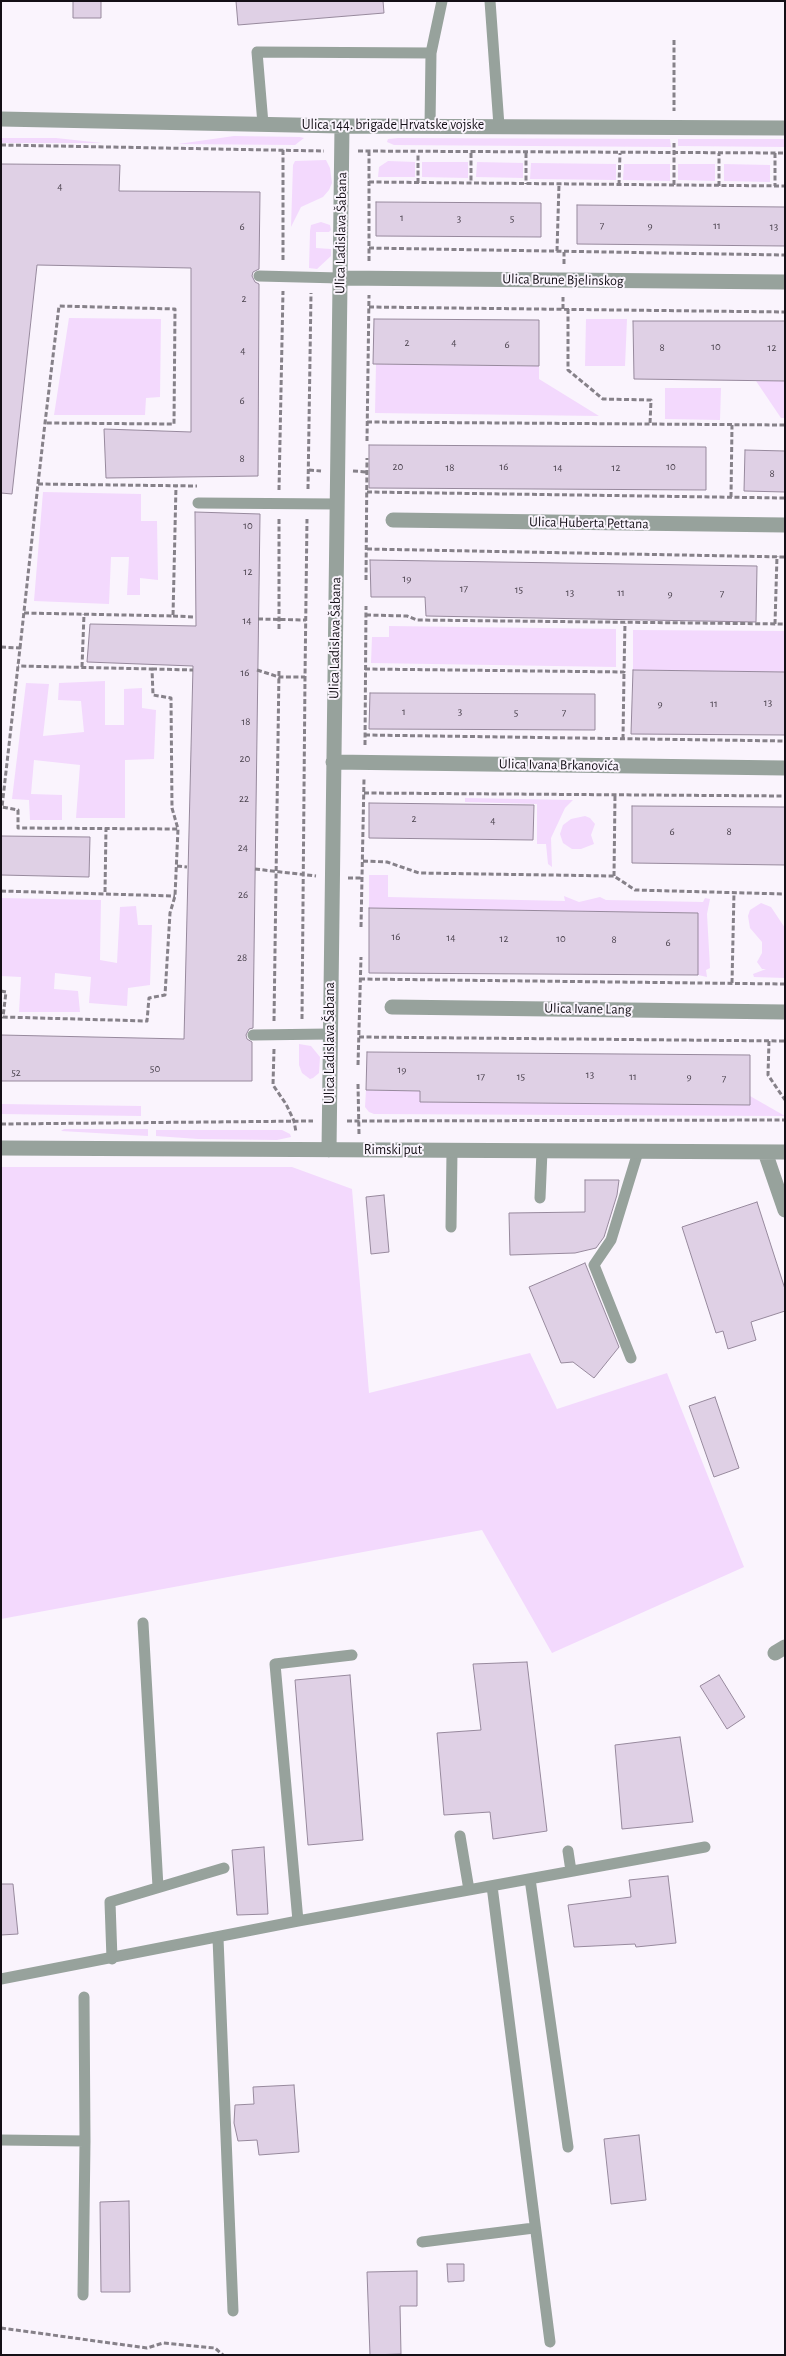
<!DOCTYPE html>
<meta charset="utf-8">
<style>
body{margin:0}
#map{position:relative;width:786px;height:2356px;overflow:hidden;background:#faf4fd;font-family:"Alegreya Sans",sans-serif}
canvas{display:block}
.frame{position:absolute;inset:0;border:2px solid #140f16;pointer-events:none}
</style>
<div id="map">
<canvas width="786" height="2356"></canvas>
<div class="frame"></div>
</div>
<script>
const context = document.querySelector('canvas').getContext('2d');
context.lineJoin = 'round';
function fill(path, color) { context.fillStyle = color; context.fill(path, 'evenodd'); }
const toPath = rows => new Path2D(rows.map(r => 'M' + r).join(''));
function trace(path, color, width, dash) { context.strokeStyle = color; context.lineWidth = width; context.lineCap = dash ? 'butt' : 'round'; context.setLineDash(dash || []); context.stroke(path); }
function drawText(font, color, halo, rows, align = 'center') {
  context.font = font + ' "Alegreya Sans",sans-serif'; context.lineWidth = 4; context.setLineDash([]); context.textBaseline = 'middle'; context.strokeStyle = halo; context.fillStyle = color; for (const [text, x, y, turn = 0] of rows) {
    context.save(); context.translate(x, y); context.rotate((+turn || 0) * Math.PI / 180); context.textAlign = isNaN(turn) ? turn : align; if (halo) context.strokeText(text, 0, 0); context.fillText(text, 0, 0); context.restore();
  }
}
fill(toPath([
 [234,136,300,137,304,138,295,145,178,144],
 [1,138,56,138,102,143,1,143],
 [398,138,670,139,671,147,394,145,387,142,388,139],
 [678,139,785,139,785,147,678,146],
 [326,160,330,168,332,183,329,190,323,197,301,207,291,227,293,165,295,161],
 [388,161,415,162,415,177,378,177,379,167],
 [422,162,468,162,468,178,422,177],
 [477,162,523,163,523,178,476,177],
 [531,163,616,164,616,180,530,179],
 [624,164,670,164,670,181,623,180],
 [678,164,715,164,715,181,678,180],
 [724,164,770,165,770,182,724,181],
 [321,222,330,225,331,230,329,232,316,232,316,248,331,249,331,256,317,269,309,268,310,231,311,225],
 [69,318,161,319,160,397,146,398,145,415,54,415],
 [586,319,627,319,625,366,585,366],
 [376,364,539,366,539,379,599,416,375,413],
 [756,381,785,381,785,418,781,418],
 [665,388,721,388,720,420,665,419],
 [43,492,141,494,141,521,157,521,158,580,140,578,140,595,127,595,129,557,111,557,109,604,34,601],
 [389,626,616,629,616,667,371,663,372,637,389,637],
 [633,630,785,631,785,672,633,670],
 [105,681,105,725,124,725,124,689,142,688,142,708,156,710,154,759,125,760,125,818,76,818,80,765,34,760,31,794,62,795,62,820,30,820,29,800,12,799,26,683,49,684,43,736,84,732,81,701,58,700,59,683],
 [465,798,573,800,565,808,551,838,552,867,548,864,546,844,537,844,537,804,465,802],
 [585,816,590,818,595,824,591,835,594,844,581,849,572,849,563,843,560,834,563,825,571,819],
 [369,875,388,875,388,897,565,901,564,896,579,902,600,897,606,900,703,902,705,898,710,899,707,914,710,968,706,970,707,977,698,975,697,913,369,908],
 [1,898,101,900,100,960,117,963,120,907,136,906,138,925,152,925,150,985,128,988,127,1006,89,1003,91,977,55,973,54,989,78,991,80,1012,19,1012,21,977,1,976],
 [761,903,771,907,785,928,785,978,754,977,753,974,766,969,762,969,757,962,762,953,762,942,750,928,748,916,750,910],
 [299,1044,311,1046,320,1057,319,1073,313,1078,310,1079,302,1073,299,1065],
 [366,1090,420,1091,420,1102,750,1105,750,1096,785,1116,374,1114,369,1112,365,1107],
 [1,1104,141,1106,141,1116,1,1114],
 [64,1129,148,1129,148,1136,61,1131],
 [156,1130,282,1130,290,1134,291,1137,277,1140,198,1139,156,1136],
 [1,1167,292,1167,352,1189,369,1393,530,1353,557,1409,667,1373,744,1567,552,1653,482,1530,1,1619]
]), '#f3d9fd');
const building = toPath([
 [73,1,101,1,101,18,73,18,73,1],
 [236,1,383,1,384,13,238,25,236,1],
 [1,164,120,165,119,191,260,192,259,269,253,272,252,276,255,282,259,284,258,476,106,478,104,429,191,432,191,268,37,265,12,494,1,493,1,164],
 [376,202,541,203,541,237,376,236,376,202],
 [577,205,785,207,785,246,577,244,577,205],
 [374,319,539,320,539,366,373,364,374,319],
 [633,321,785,321,785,381,634,379,633,321],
 [369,445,706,447,706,490,369,488,369,445],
 [745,450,785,451,785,492,744,491,745,450],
 [195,512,260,514,253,1028,249,1029,246,1035,247,1039,252,1042,252,1081,1,1081,1,1035,184,1039,193,666,87,662,90,624,196,626,195,512],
 [370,560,757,566,756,622,426,616,425,597,371,597,370,560],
 [633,670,785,672,785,735,631,734,633,670],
 [370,693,595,694,595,730,369,729,370,693],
 [369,803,534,805,533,840,369,838,369,803],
 [632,806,785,807,785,865,632,863,632,806],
 [1,836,90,837,89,877,1,875,1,836],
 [369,908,698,913,698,975,369,973,369,908],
 [367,1052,750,1055,750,1105,420,1102,420,1091,366,1090,367,1052],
 [585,1180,619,1180,617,1195,604,1237,596,1248,575,1253,510,1255,509,1213,585,1212,585,1180],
 [384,1195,389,1252,371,1254,366,1197,384,1195],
 [757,1202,785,1289,785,1311,751,1322,756,1340,728,1349,723,1331,716,1333,682,1227,757,1202],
 [585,1263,619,1347,594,1378,573,1362,561,1363,529,1287,585,1263],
 [715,1397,739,1468,714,1477,689,1406,715,1397],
 [527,1662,547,1831,493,1839,490,1812,444,1815,437,1733,481,1730,473,1664,527,1662],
 [350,1675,363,1840,308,1845,295,1680,350,1675],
 [719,1675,745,1717,727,1729,700,1686,719,1675],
 [680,1737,693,1822,622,1829,615,1745,680,1737],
 [264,1847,268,1914,237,1915,232,1850,264,1847],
 [668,1876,676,1943,636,1947,635,1944,574,1947,568,1905,631,1897,629,1880,668,1876],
 [1,1884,13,1884,18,1934,1,1935,1,1884],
 [294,2085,299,2152,259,2155,257,2140,238,2141,234,2123,235,2105,254,2104,253,2087,294,2085],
 [639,2135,646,2200,611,2204,604,2139,639,2135],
 [129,2201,130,2292,101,2292,100,2202,129,2201],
 [447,2264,464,2264,464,2281,448,2282,447,2264],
 [417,2271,417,2306,400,2306,401,2354,370,2355,367,2272,417,2271]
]);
fill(building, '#dfd0e5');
trace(building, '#97899d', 1);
trace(toPath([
 [674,40,674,111],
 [1,145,324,151],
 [283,150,283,262],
 [358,151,785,153],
 [369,151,369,261],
 [471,153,471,183],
 [526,153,526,184],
 [775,153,775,186],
 [369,182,785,186],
 [418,183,418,153],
 [619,185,620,153],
 [674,185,674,143],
 [719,186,719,153],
 [369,248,785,255],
 [557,251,559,184],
 [564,264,564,252],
 [369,307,785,312],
 [563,309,563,297],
 [568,309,568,370,603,399,651,400,650,424],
 [367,422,785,425],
 [367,441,369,295],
 [309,470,321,471],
 [353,471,367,472],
 [38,484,45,423,59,306,175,309,174,424,45,423],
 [308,489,311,293],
 [279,490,283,291],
 [367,492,785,498],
 [731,497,732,425],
 [279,519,279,631],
 [367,549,785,557],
 [366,580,367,458],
 [24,613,173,616,176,486],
 [366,615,407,616,417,620,785,624],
 [173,616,195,617],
 [258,619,306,620],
 [775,624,777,556],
 [1,647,20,648,2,807,18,810,18,828,178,829],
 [20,648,38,484,197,486],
 [82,667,84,614],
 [152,669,193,670],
 [365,669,624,672,625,623],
 [257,670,279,677,305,677,307,519],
 [365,735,785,741],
 [623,739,624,672],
 [365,745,366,606],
 [364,793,785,796],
 [363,861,387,862,419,873,614,876,635,890,785,894],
 [177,866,187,867],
 [255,869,316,876],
 [614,876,615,795],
 [348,878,362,878],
 [1,891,175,896],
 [105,892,106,828],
 [361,927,364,779],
 [360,979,785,984],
 [732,983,734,892],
 [1,991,6,992,3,1017,147,1021,149,998,165,995,170,913,175,896,178,829,172,808,171,698,153,695,152,669,18,666],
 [302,1019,305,677],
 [274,1021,279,670],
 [359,1037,785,1041],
 [769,1041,768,1075,785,1100],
 [274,1049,273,1085,286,1104,294,1121,296,1132],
 [358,1065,361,957],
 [358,1084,359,1134],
 [347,1121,785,1120],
 [1,1124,313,1121],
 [1,2328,147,2348,163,2343,215,2348,223,2355]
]), '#868189', 3, [5, 2.5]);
trace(toPath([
 [490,1,499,126],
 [263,124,257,52,431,53],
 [430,126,431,53,442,1],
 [259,276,340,278],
 [198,503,337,504],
 [253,1035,329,1034],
 [540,1198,542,1151],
 [451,1227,452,1151],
 [631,1358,594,1265,611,1240,638,1152],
 [143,1623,158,1887],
 [460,1836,469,1890],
 [568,1851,571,1871],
 [530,1879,568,2147],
 [492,1886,550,2342],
 [298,1921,275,1664,352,1655],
 [218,1938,233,2311],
 [112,1959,110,1902,224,1868],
 [1,1979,298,1921,705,1847],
 [1,2140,85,2141,84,1997],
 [422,2242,534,2228],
 [83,2295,85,2141]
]), '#97a29c', 11);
trace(toPath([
 [1,119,342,126,785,128],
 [340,278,785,282],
 [393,520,785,525],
 [333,762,785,768],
 [392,1007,785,1012],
 [1,1148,785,1152],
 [329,1150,342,126],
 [765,1152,785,1210],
 [775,1653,785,1647]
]), '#97a29c', 15);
drawText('11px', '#473f4a', null, [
 ["4",60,187],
 ["1",402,218],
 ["3",459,219],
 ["5",512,219],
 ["7",602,226],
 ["9",650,226],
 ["11",717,226],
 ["6",242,227],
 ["13",774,227],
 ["2",244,299],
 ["2",407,343],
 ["4",454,343],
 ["6",507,345],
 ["10",716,347],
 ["8",662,348],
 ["12",772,348],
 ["4",243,351],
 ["6",242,401],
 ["8",242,459],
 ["20",398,467],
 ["16",504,467],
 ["10",671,467],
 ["18",450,468],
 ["14",558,468],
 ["12",616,468],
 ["8",772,474],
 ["10",248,526],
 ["12",248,572],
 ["19",407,579],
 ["17",464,589],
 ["15",519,590],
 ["13",570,593],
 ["11",621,593],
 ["9",670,594],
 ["7",722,594],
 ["14",247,621],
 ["16",245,673],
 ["13",768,703],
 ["9",660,704],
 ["11",714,704],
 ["1",404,712],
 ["3",460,712],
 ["5",516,713],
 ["7",564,713],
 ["18",246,722],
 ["20",245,759],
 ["22",244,799],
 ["2",414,819],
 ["4",493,821],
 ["6",672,832],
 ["8",729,832],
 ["24",243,848],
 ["26",243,895],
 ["16",396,937],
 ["14",451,938],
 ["12",504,939],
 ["10",561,939],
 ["8",614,940],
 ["6",668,943],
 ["28",242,958],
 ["50",155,1069],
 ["19",402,1070],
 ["52",16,1073],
 ["13",590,1075],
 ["17",481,1077],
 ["15",521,1077],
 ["11",633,1077],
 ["9",689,1077],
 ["7",724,1079]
]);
drawText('14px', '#140f16', '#faf4fd', [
 ["Ulica 144. brigade Hrvatske vojske",393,125],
 ["Ulica Ladislava Šabana",341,233,-89],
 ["Ulica Brune Bjelinskog",563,280,1],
 ["Ulica Huberta Pettana",589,523,1],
 ["Ulica Ladislava Šabana",335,638,-89],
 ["Ulica Ivana Brkanovića",559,765,1],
 ["Ulica Ivane Lang",588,1009,1],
 ["Ulica Ladislava Šabana",330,1043,-90],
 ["Rimski put",393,1150]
]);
</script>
